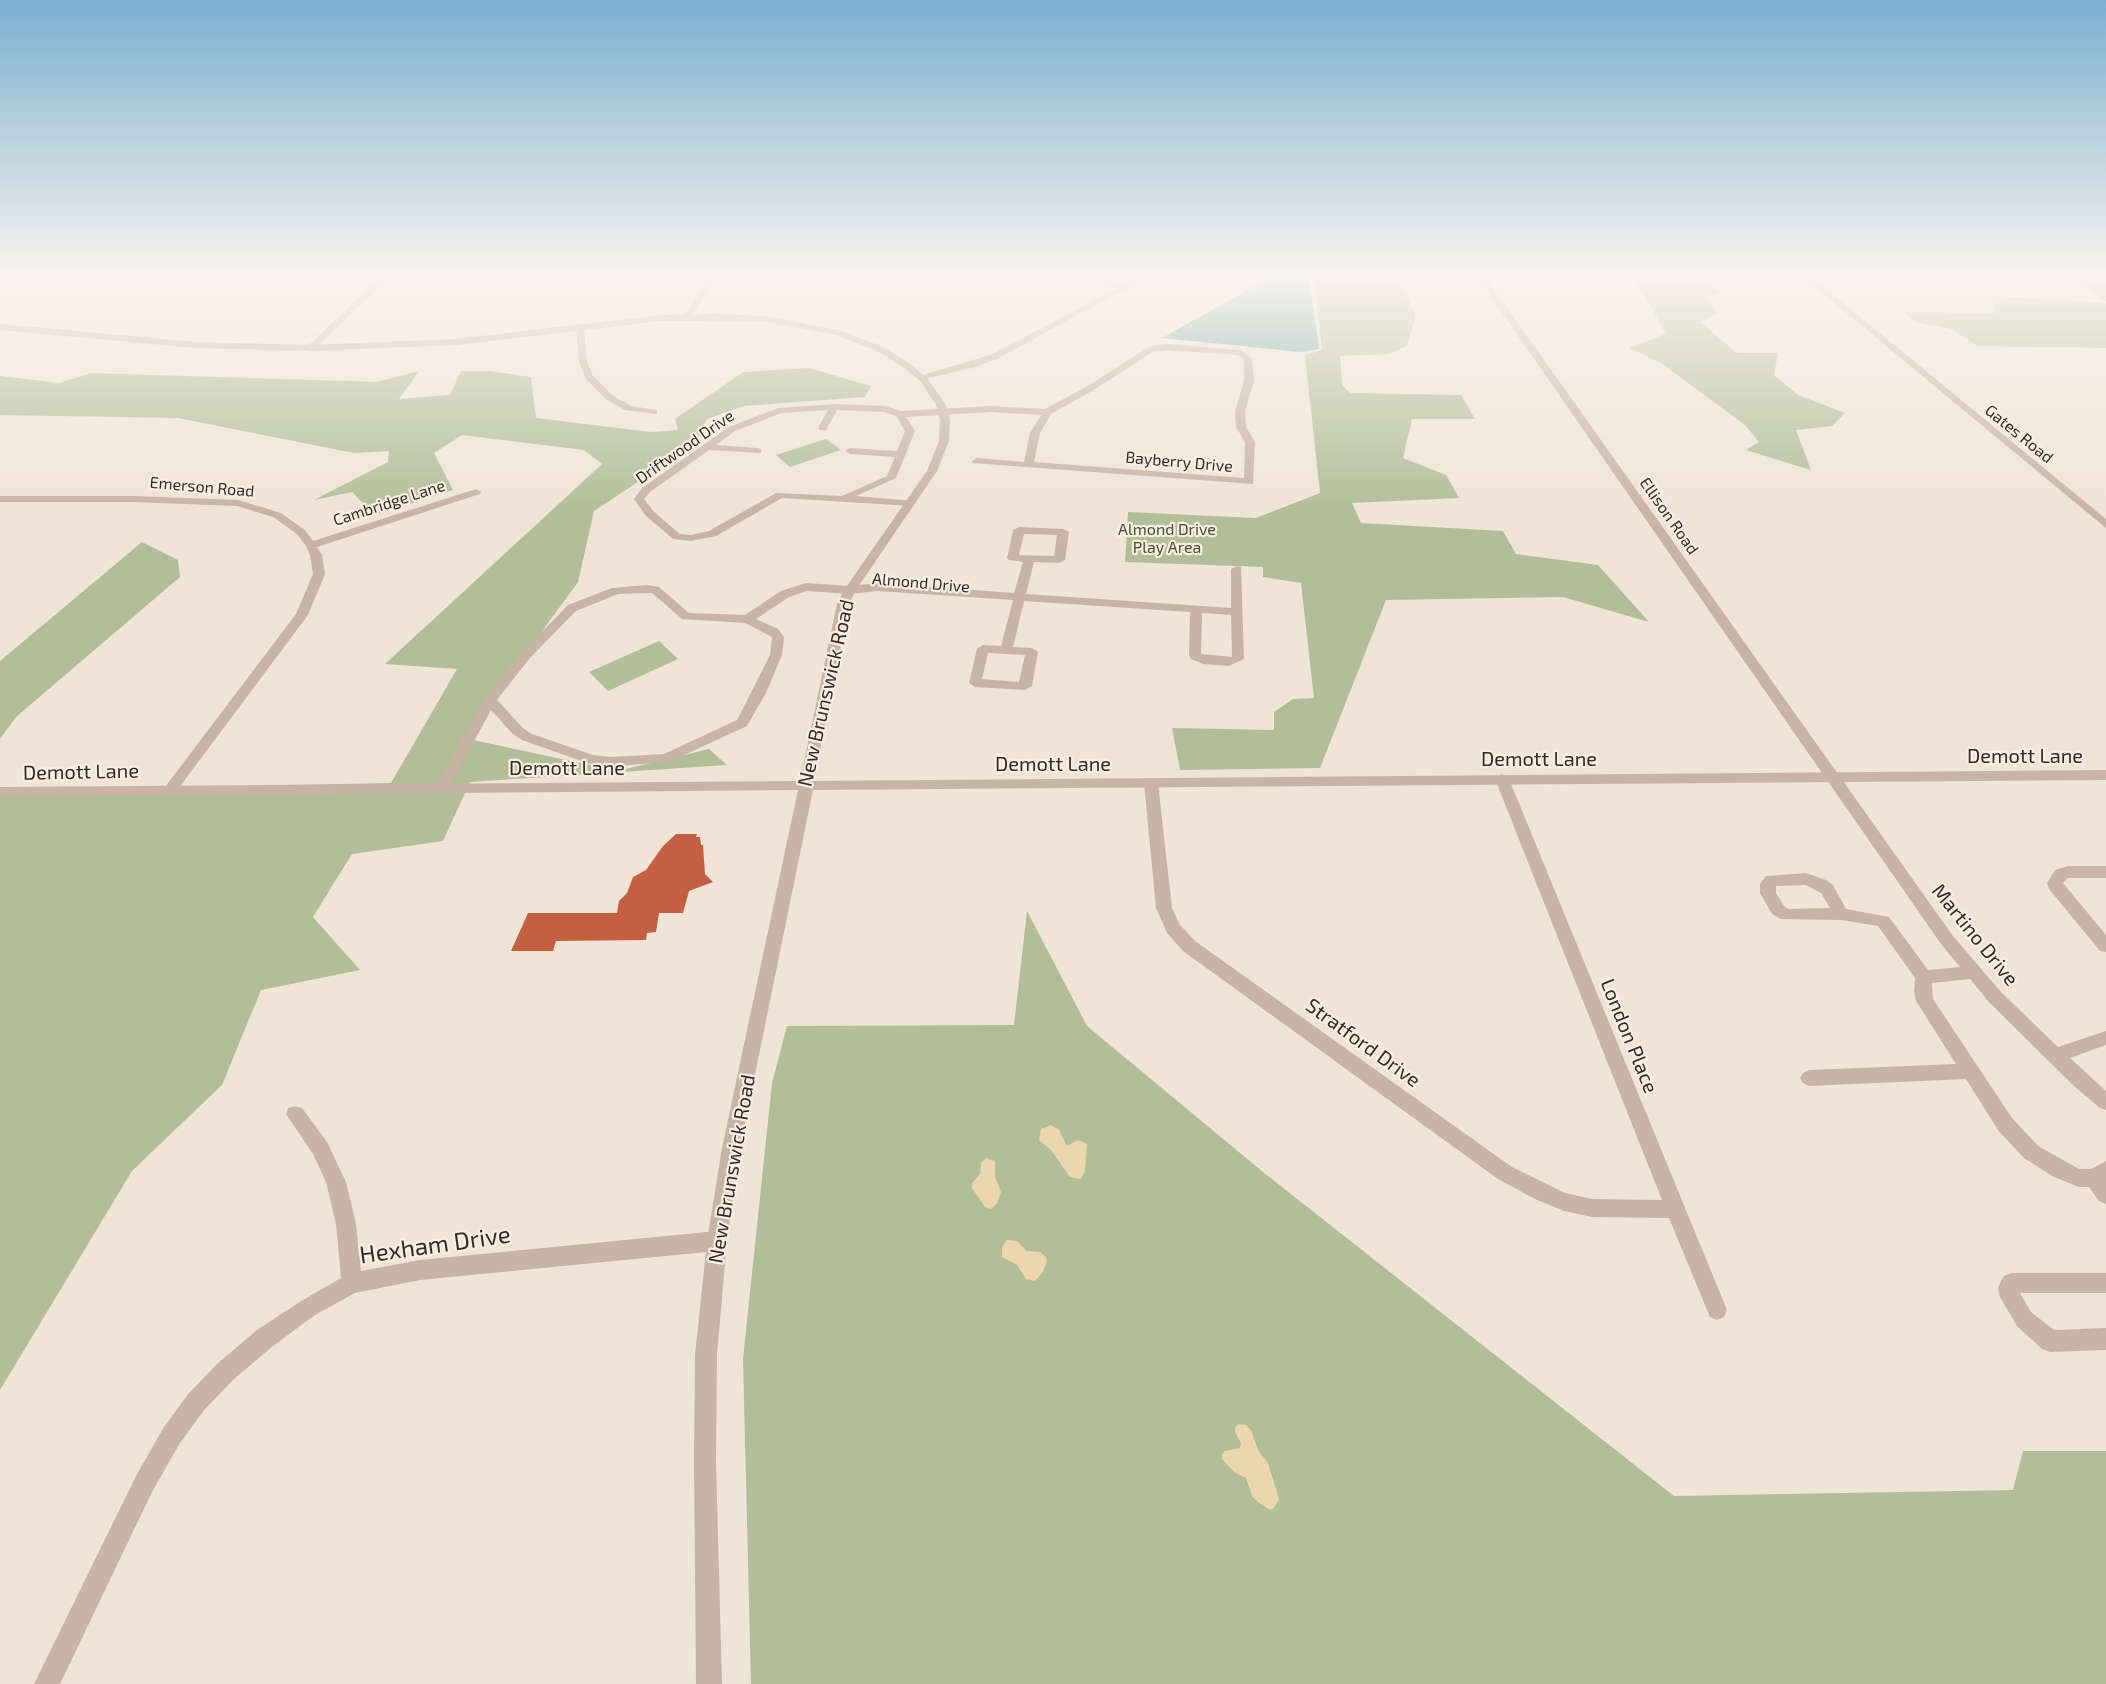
<!DOCTYPE html>
<style>
body{margin:0}
canvas{display:block;background:#f0e4d7}
</style>
<canvas width="2106" height="1684"></canvas>
<script>
const context = document.querySelector('canvas').getContext('2d');
context.lineJoin = 'round';
function fill(path, color) { context.fillStyle = color; context.fill(path, 'evenodd'); }
const toPath = rows => new Path2D(rows.map(r => 'M' + r).join(''));
function drawText(font, color, halo, rows, align = 'center') {
  context.font = font + ' "Exo 2",sans-serif'; context.lineWidth = 4.5; context.setLineDash([]); context.textBaseline = 'middle'; context.strokeStyle = halo; context.fillStyle = color; for (const [text, x, y, turn = 0] of rows) {
    context.save(); context.translate(x, y); context.rotate((+turn || 0) * Math.PI / 180); context.textAlign = isNaN(turn) ? turn : align; if (halo) context.strokeText(text, 0, 0); context.fillText(text, 0, 0); context.restore();
  }
}
fill(toPath([
 [1314,274,1396,274,1416,315,1407,346,1389,354,1340,356,1342,385,1350,393,1461,395,1475,419,1412,419,1403,458,1446,475,1459,498,1352,503,1361,523,1503,531,1516,554,1598,565,1649,622,1563,597,1386,600,1320,768,1180,770,1172,728,1274,730,1274,712,1293,699,1314,698,1301,583,1263,577,1263,567,1125,562,1128,512,1256,518,1320,493,1305,355,1322,350],
 [1632,274,1690,274,1724,293,1707,296,1717,313,1700,322,1737,353,1778,353,1774,375,1798,395,1845,413,1832,426,1796,430,1811,470,1746,450,1759,442,1745,425,1661,363,1629,348,1666,334],
 [2064,274,2106,274,2106,302],
 [1991,296,2106,303,2106,348,1977,346,1952,329,1915,322,1904,312,1996,313],
 [809,368,871,386,865,397,744,406,707,419,694,445,594,511,578,582,464,738,617,771,709,749,727,765,470,782,443,841,352,854,313,917,360,970,261,990,222,1085,132,1171,0,1390,0,791,391,783,457,669,385,664,602,464,584,450,462,435,434,453,453,490,375,515,352,492,314,500,388,462,389,451,354,453,178,418,0,415,0,376,59,383,91,373,377,382,419,371,399,399,450,395,461,371,490,371,531,377,536,418,651,432,678,430,675,419,743,372],
 [826,439,841,450,790,467,776,455],
 [142,542,178,560,180,577,16,717,0,739,0,661],
 [659,641,678,659,608,691,589,672],
 [1027,911,1087,1026,1263,1172,1674,1496,2013,1490,2023,1451,2106,1451,2106,1684,751,1684,743,1359,772,1083,787,1026,1014,1025]
]), '#b2be98');
fill(toPath([
 [1051,1125,1059,1130,1067,1146,1078,1140,1087,1144,1085,1171,1081,1179,1070,1177,1051,1150,1039,1140,1041,1129],
 [986,1158,995,1161,995,1177,1001,1192,997,1203,991,1209,985,1207,972,1188,972,1183,980,1174,981,1163],
 [1007,1240,1017,1241,1027,1251,1040,1252,1046,1257,1047,1261,1043,1272,1035,1281,1026,1279,1017,1265,1002,1257,1002,1247],
 [1239,1424,1246,1425,1251,1430,1258,1450,1268,1463,1279,1499,1274,1508,1270,1510,1258,1502,1252,1496,1246,1478,1234,1472,1222,1459,1222,1454,1225,1451,1240,1448,1241,1443,1235,1432,1235,1427]
]), '#ecd6ae');
fill(toPath([
 [1273,276,1309,276,1319,349,1301,352,1162,338]
]), '#77abac');
fill(toPath([
 [676,834,697,834,696,837,700,837,701,845,703,845,705,874,713,882,689,891,683,913,659,913,656,932,647,933,646,940,556,941,553,951,511,951,528,913,617,913,619,901,627,893,633,877,646,870,663,846]
]), '#c46042');
fill(toPath([
 [383,274,392,274,314,350,308,350,308,346,383,274],
 [708,274,716,274,691,319,685,319,684,317,708,274],
 [1074,274,1088,274,1123,284,1141,274,1152,274,999,358,975,367,921,380,916,377,993,354,1117,288,1074,274],
 [1475,274,1483,274,1953,936,2001,992,2058,1047,2106,1031,2106,1045,2070,1058,2106,1091,2106,1110,2100,1108,2075,1087,1989,1002,1970,979,1932,983,1933,999,2012,1118,2038,1146,2079,1169,2091,1169,2106,1161,2106,1204,2099,1201,2089,1187,2079,1187,2054,1177,2024,1158,1998,1130,1966,1079,1809,1086,1803,1083,1800,1078,1803,1073,1809,1070,1956,1064,1916,1001,1914,992,1915,978,1878,926,1841,920,1781,919,1772,914,1760,893,1760,884,1766,876,1806,873,1826,880,1833,885,1846,909,1889,917,1928,970,1960,967,1941,944,1475,274],
 [1806,885,1821,893,1830,908,1789,909,1784,906,1776,893,1776,886,1806,885],
 [1799,274,1808,274,2106,519,2106,528,1799,274],
 [580,324,584,327,587,362,593,376,612,395,631,406,657,410,657,414,625,410,606,399,586,379,579,362,576,327,580,324],
 [1166,344,1240,350,1252,358,1254,381,1245,411,1246,427,1255,442,1253,484,973,463,972,461,977,458,1024,462,1030,433,1041,415,991,412,906,417,915,431,896,478,856,496,915,501,916,503,911,506,782,498,716,536,691,541,673,539,646,516,634,499,642,488,729,427,778,408,834,404,885,406,901,411,991,406,1045,409,1086,387,1149,347,1166,344],
 [1166,350,1238,355,1244,359,1244,381,1235,411,1236,427,1245,442,1244,478,1034,462,1040,433,1051,414,1092,391,1154,351,1166,350],
 [828,410,818,428,820,430,826,430,837,410,884,412,896,416,905,431,897,451,850,448,845,451,850,454,895,457,887,476,842,496,776,493,709,531,691,535,680,534,654,512,644,499,650,492,709,450,761,453,761,449,757,448,716,445,735,431,782,413,828,410],
 [476,489,481,492,480,494,317,547,322,555,325,574,308,615,175,793,170,795,163,790,165,787,296,614,313,574,310,555,306,546,297,534,273,517,237,506,133,502,0,502,0,496,133,496,238,500,281,513,305,530,313,541,476,489],
 [1019,527,1063,529,1069,532,1065,560,1059,563,1034,562,1026,594,1231,608,1231,569,1237,566,1241,567,1244,659,1229,666,1203,664,1191,659,1189,656,1190,612,1024,601,1013,647,1032,648,1038,652,1032,686,1025,690,975,687,969,683,977,649,983,645,1001,646,1013,600,877,591,850,594,807,591,789,597,756,619,778,629,784,637,782,655,766,693,747,726,671,761,611,767,587,763,522,740,513,734,491,710,447,791,437,791,435,788,485,697,521,653,568,605,612,588,647,585,659,587,689,613,745,615,781,591,806,583,850,586,877,583,1014,593,1023,562,1009,560,1007,558,1013,530,1019,527],
 [1024,534,1057,535,1054,556,1019,555,1024,534],
 [647,593,652,593,682,619,745,623,772,637,770,655,737,720,664,754,611,757,593,755,532,734,523,728,497,700,529,659,576,611,618,594,647,593],
 [1202,613,1231,615,1232,657,1201,654,1202,613],
 [988,653,1025,655,1019,682,982,679,988,653],
 [1502,774,1509,779,1727,1310,1724,1317,1717,1320,1710,1317,1669,1218,1592,1217,1564,1211,1535,1199,1498,1179,1183,951,1167,933,1156,908,1144,783,1151,778,1158,783,1172,908,1180,925,1195,941,1512,1167,1565,1193,1592,1199,1662,1200,1495,779,1502,774],
 [2068,866,2106,866,2106,878,2068,878,2063,883,2106,935,2106,952,2100,951,2049,889,2047,883,2055,870,2068,866],
 [295,1106,302,1108,327,1142,346,1182,356,1224,361,1271,420,1260,717,1231,724,1234,727,1241,724,1248,717,1251,420,1280,355,1293,315,1315,273,1346,234,1379,205,1409,180,1443,153,1490,60,1684,34,1684,137,1474,164,1427,189,1393,218,1363,257,1330,301,1301,341,1278,336,1224,326,1182,313,1154,286,1114,288,1108,295,1106],
 [2011,1273,2106,1273,2106,1293,2020,1293,2031,1312,2054,1330,2106,1328,2106,1350,2050,1352,2042,1349,2017,1326,2000,1297,1998,1288,2001,1281,2004,1276,2011,1273]
]), '#c8b4a4');
fill(toPath([
 [716,314,765,316,838,330,883,347,909,363,927,378,946,405,950,420,949,441,937,471,856,590,849,604,814,781,2106,770,2106,780,813,790,740,1148,727,1241,717,1355,716,1461,722,1684,696,1684,694,1461,695,1355,707,1241,722,1148,798,790,0,797,0,787,800,781,837,604,844,590,927,471,939,441,940,420,936,405,921,382,903,367,877,351,836,335,765,322,661,321,456,345,311,351,196,348,0,330,0,324,196,342,311,345,456,339,661,315,716,314]
]), '#c8b4a4');
const sky = context.createLinearGradient(0, 0, 0, 510);
sky.addColorStop(0, '#7bb0d0');
sky.addColorStop(0.54, '#f8f3ed');
sky.addColorStop(1, '#f8f3ed00');
context.fillStyle = sky;
context.fillRect(0, 0, 2106, 510);
drawText('16px', '#332a25', '#f8eee3', [
 ["Gates Road",2019,434,39],
 ["Driftwood Drive",685,447,-35],
 ["Bayberry Drive",1179,462,5],
 ["Emerson Road",202,487,5],
 ["Cambridge Lane",389,503,-18],
 ["Ellison Road",1669,516,55],
 ["Almond Drive",921,583,5]
]);
drawText('16px', '#43512a', '#f8eee3', [
 ["Almond Drive",1167,530],
 ["Play Area",1167,548]
]);
drawText('20px', '#332a25', '#f8eee3', [
 ["New Brunswick Road",826,693,-77],
 ["Demott Lane",2025,756],
 ["Demott Lane",1539,759],
 ["Demott Lane",1053,764],
 ["Demott Lane",567,768],
 ["Demott Lane",81,772,-1],
 ["Martino Drive",1975,935,51],
 ["London Place",1629,1036,68],
 ["Stratford Drive",1363,1043,36],
 ["New Brunswick Road",732,1169,-80]
]);
drawText('24px', '#332a25', '#f8eee3', [
 ["Hexham Drive",435,1245,-8]
]);
</script>
